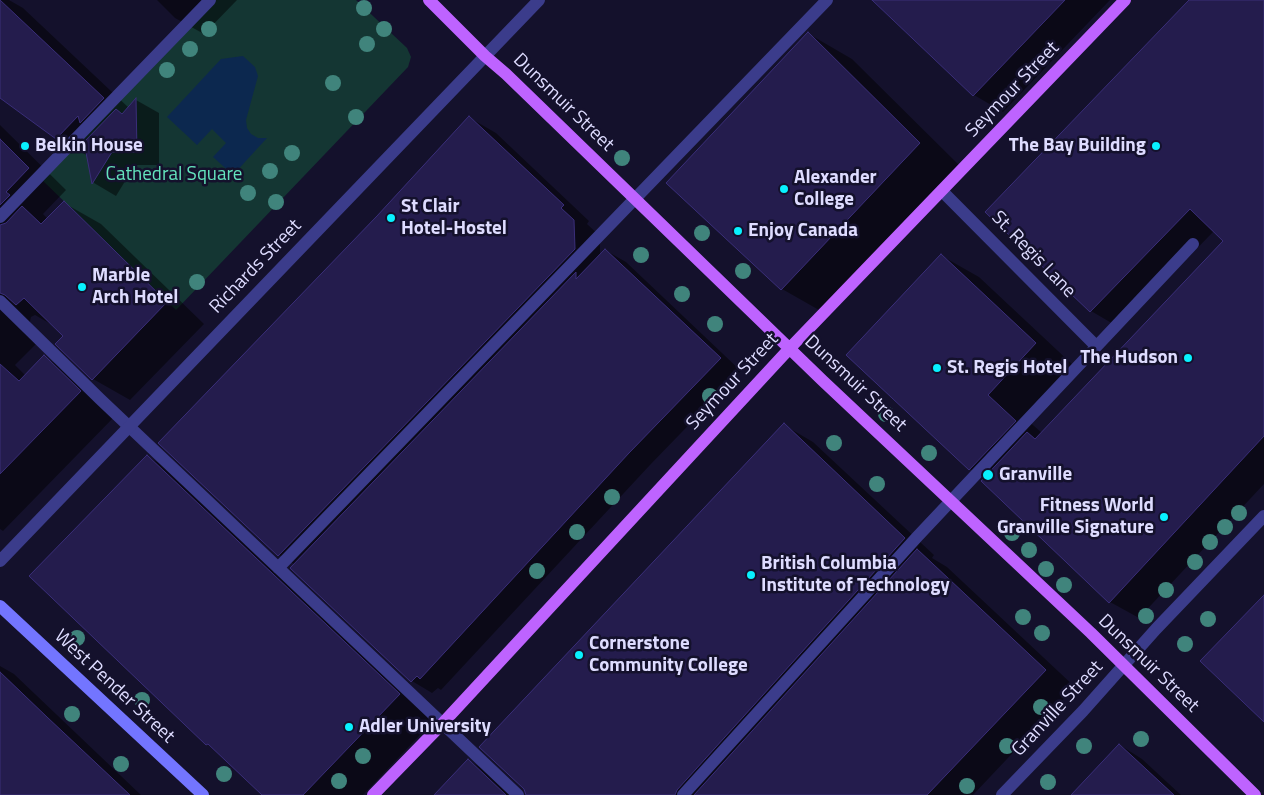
<!DOCTYPE html>
<style>
body{margin:0}
canvas{display:block;background:#14112c}
</style>
<canvas width="1264" height="795"></canvas>
<script>
const context = document.querySelector('canvas').getContext('2d');
context.lineJoin = 'round';
function fill(path, color) { context.fillStyle = color; context.fill(path, 'evenodd'); }
const toPath = rows => new Path2D(rows.map(r => 'M' + r).join(''));
function trace(path, color, width, dash) { context.strokeStyle = color; context.lineWidth = width; context.lineCap = dash ? 'butt' : 'round'; context.setLineDash(dash || []); context.stroke(path); }
function drawText(font, color, halo, rows, align = 'center') {
  context.font = font + ' "Titillium Web",sans-serif'; context.lineWidth = 5; context.setLineDash([]); context.textBaseline = 'middle'; context.strokeStyle = halo; context.fillStyle = color; for (const [text, x, y, turn = 0] of rows) {
    context.save(); context.translate(x, y); context.rotate((+turn || 0) * Math.PI / 180); context.textAlign = isNaN(turn) ? turn : align; if (halo) context.strokeText(text, 0, 0); context.fillText(text, 0, 0); context.restore();
  }
}
fill(toPath([
 [210,0,356,0,407,48,411,57,408,67,176,310,39,177]
]), '#143633');
fill(toPath([
 [243,56,255,67,258,76,246,120,247,128,251,134,258,138,267,138,233,175,213,157,226,143,212,129,197,145,167,117,221,59]
]), '#0c284f');
fill(toPath([
 [0,0,9,0,23,8,129,108,136,100,159,113,159,165,135,165,116,196,94,183,88,156,57,138,0,96],
 [157,0,237,0,204,34,175,18],
 [874,0,1110,0,1003,112,974,95],
 [1191,0,1264,0,1264,484,1139,618,1110,602,985,478,970,469,942,256,979,277,1073,365,1024,417,1042,433,1225,241,1214,231,1120,328,1091,311,987,212],
 [809,34,852,59,963,169,826,314,782,289],
 [470,118,496,133,589,221,587,224,600,236,600,255,605,250,626,262,741,371,650,465,441,690,438,688,432,693,412,681,292,568,294,564,279,555,160,443,378,217],
 [0,125,66,190,43,214,48,219,64,203,101,224,204,324,130,400,93,379,65,336,54,326,35,315,31,317,29,326,41,339,15,365,26,376,44,357,82,379,117,414,3,531,0,529],
 [784,425,813,442,934,555,932,558,947,567,1075,687,973,795,527,795],
 [147,456,186,479,437,717,363,795,264,795,215,749,207,744],
 [0,666,14,674,141,795,0,795],
 [1120,745,1142,759,1181,795,1073,795],
 [468,760,498,778,516,795,435,795]
]), '#0007');
const building = toPath([
 [0,0,104,98,80,123,78,116,56,139,0,98,0,0],
 [872,0,1065,0,973,96,872,0],
 [1189,0,1264,0,1264,436,1109,603,981,481,1027,432,1035,439,1223,241,1190,209,1090,312,985,212,1189,0],
 [808,32,920,143,781,290,666,183,808,32],
 [136,98,137,152,112,152,92,184,84,142,116,109,122,114,136,98],
 [469,116,564,205,561,208,574,220,575,249,278,556,158,443,377,216,469,116],
 [0,139,29,168,6,192,10,195,0,205,0,139],
 [64,201,167,302,92,380,55,344,63,336,24,298,16,305,5,295,0,293,0,225,6,223,22,206,41,224,64,201],
 [605,249,721,358,629,453,420,679,417,676,411,682,290,568,576,272,576,279,605,249],
 [941,254,1036,343,988,395,1016,421,969,470,846,355,941,254],
 [44,355,81,391,0,474,0,364,19,381,44,355],
 [784,423,905,538,677,790,675,795,526,795,524,789,479,747,784,423],
 [147,455,400,694,303,795,262,795,208,744,206,745,29,576,147,455],
 [917,549,1046,670,927,795,694,795,917,549],
 [1264,595,1264,722,1200,661,1264,595],
 [0,672,47,717,130,795,0,795,0,672],
 [1119,744,1174,795,1071,795,1119,744],
 [468,759,506,795,434,795,468,759]
]);
fill(building, '#241c4d');
trace(building, '#3a2e79', 1);
trace(toPath([
 [942,191,1096,346],
 [0,217,210,0],
 [0,301,100,399,518,795],
 [278,568,827,0],
 [683,795,917,537,1193,244]
]), '#3b3c8b', 12);
trace(toPath([
 [1002,795,1083,711,1156,629,1264,516]
]), '#3b3c8b', 12);
trace(toPath([
 [0,561,539,0]
]), '#3b3c8b', 12);
trace(toPath([
 [0,606,203,795]
]), '#7375ff', 12);
trace(toPath([
 [429,0,485,56,506,74,823,381,1091,633,1255,795],
 [373,795,442,724,790,348,1125,0]
]), '#be63ff', 12);
context.fillStyle = '#40847c';
for (const [x, y] of [
 [364,8],
 [209,29],
 [384,29],
 [367,44],
 [190,49],
 [167,70],
 [333,83],
 [356,117],
 [292,153],
 [622,158],
 [270,171],
 [248,193],
 [276,202],
 [702,233],
 [641,255],
 [743,271],
 [197,282],
 [682,294],
 [715,324],
 [710,396],
 [886,414],
 [834,443],
 [929,453],
 [877,484],
 [612,497],
 [1239,513],
 [1225,527],
 [577,532],
 [1012,533],
 [1210,542],
 [1029,550],
 [1195,562],
 [1046,569],
 [537,571],
 [1064,585],
 [1166,590],
 [1146,616],
 [1023,617],
 [1208,619],
 [1042,633],
 [77,638],
 [1185,644],
 [142,700],
 [1041,707],
 [72,714],
 [1141,739],
 [1007,746],
 [1084,746],
 [363,756],
 [121,764],
 [224,774],
 [339,781],
 [1048,782],
 [967,786]
]) { context.beginPath(); context.arc(x, y, 8, 0, 2 * Math.PI); context.fill(); }
for (const [x, y, r, color] of [
 [25,146,5,"#08f1ff"],
 [1156,146,5,"#08f1ff"],
 [784,189,5,"#08f1ff"],
 [391,218,5,"#08f1ff"],
 [738,231,5,"#08f1ff"],
 [82,287,5,"#08f1ff"],
 [1188,358,5,"#08f1ff"],
 [937,368,5,"#08f1ff"],
 [988,475,6,"#08f1ff"],
 [1164,517,5,"#08f1ff"],
 [751,575,5,"#08f1ff"],
 [579,655,5,"#08f1ff"],
 [349,727,5,"#08f1ff"]
]) { const dot = new Path2D(); dot.arc(x, y, r, 0, 2 * Math.PI); context.fillStyle = color; context.fill(dot); trace(dot, '#14112c', 2); }
drawText('19px', '#dedcff', '#14112c', [
 ["Seymour Street",1013,90,-46],
 ["Dunsmuir Street",563,103,44],
 ["St. Regis Lane",1033,255,46],
 ["Richards Street",256,267,-46],
 ["Seymour Street",733,382,-47],
 ["Dunsmuir Street",855,384,43],
 ["Dunsmuir Street",1148,664,44],
 ["West Pender Street",114,687,43],
 ["Granville Street",1058,709,-47]
]);
drawText('bold 19px', '#dedcff', '#14112c', [
 ["Belkin House",35,146],
 ["The Bay Building",1146,146,"right"],
 ["Alexander",794,178],
 ["College",794,200],
 ["St Clair",401,207],
 ["Hotel-Hostel",401,229],
 ["Enjoy Canada",748,231],
 ["Marble",92,276],
 ["Arch Hotel",92,298],
 ["The Hudson",1178,358,"right"],
 ["St. Regis Hotel",947,368],
 ["Granville",999,475],
 ["Fitness World",1154,506,"right"],
 ["Granville Signature",1154,528,"right"],
 ["British Columbia",761,564],
 ["Institute of Technology",761,586],
 ["Cornerstone",589,644],
 ["Community College",589,666],
 ["Adler University",359,727]
], 'left');
drawText('19px', '#64e3bd', '#14112c', [
 ["Cathedral Square",174,175]
]);
</script>
